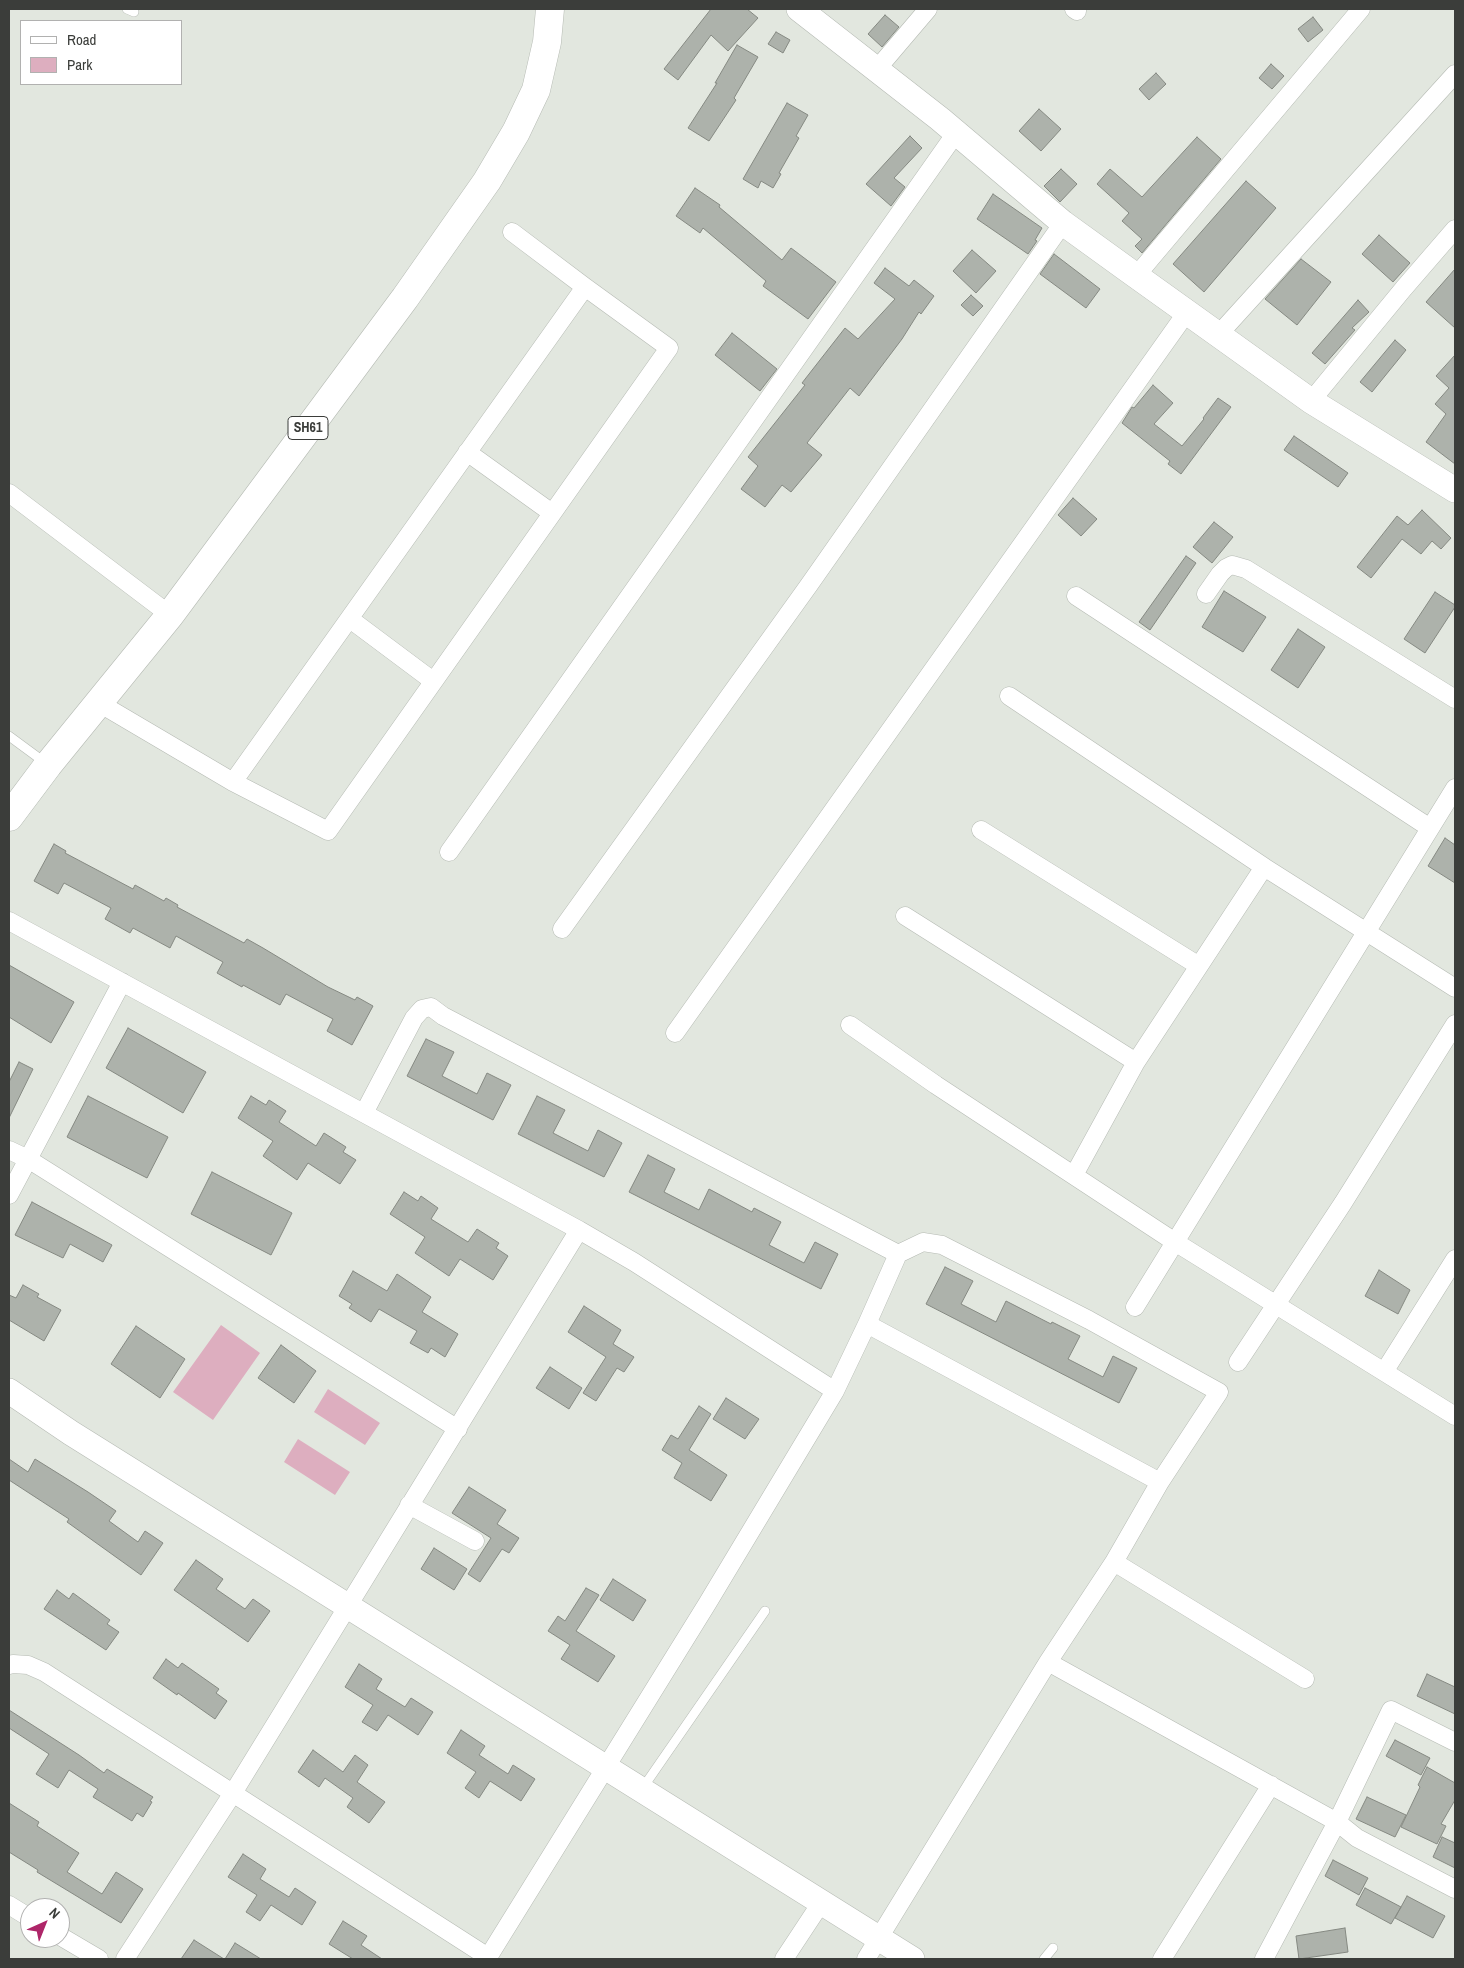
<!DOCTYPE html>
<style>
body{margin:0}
#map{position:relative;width:1464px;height:1968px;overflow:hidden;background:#e2e7df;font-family:"Archivo Narrow",sans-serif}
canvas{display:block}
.frame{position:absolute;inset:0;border:10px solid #3b3d3a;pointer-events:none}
.legend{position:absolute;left:20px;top:20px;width:162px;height:65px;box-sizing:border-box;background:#fff;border:1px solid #b1b1b0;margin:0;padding:6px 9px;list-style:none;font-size:15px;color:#3b3d3a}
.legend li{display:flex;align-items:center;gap:10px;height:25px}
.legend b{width:25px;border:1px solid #b1b1b0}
.north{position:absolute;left:20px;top:1898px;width:50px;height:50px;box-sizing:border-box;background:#fff;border:1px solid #b1b1b0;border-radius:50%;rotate:44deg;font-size:14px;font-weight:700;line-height:20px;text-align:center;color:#3b3d3a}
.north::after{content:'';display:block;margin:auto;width:18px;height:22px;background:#ae2669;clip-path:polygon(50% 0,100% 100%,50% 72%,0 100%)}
</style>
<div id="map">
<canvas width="1464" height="1968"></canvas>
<div class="frame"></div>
<ul class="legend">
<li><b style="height:6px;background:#fff"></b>Road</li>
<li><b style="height:14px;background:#ddaebf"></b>Park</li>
</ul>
<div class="north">N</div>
</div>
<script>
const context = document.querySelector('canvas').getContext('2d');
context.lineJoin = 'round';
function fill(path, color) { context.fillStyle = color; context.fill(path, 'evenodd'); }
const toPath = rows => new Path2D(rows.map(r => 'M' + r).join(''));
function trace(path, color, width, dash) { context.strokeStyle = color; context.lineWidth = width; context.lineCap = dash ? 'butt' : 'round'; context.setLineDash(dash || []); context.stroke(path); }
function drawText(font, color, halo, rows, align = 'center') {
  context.font = font + ' "Archivo Narrow",sans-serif'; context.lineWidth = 4.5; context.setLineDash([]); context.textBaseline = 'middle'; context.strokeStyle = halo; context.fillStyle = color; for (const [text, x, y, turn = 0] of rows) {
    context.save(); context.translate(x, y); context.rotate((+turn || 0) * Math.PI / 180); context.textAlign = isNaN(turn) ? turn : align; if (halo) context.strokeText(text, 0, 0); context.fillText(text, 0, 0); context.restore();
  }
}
fill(toPath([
 [221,1325,260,1353,213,1420,173,1392],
 [328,1389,380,1423,365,1445,314,1412],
 [298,1439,350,1472,335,1495,284,1462]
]), '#ddaebf');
const building = toPath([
 [711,9,747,9,758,18,728,51,711,35,678,80,664,69,711,9],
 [885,15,899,27,882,47,868,34,885,15],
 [1313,17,1323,30,1308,42,1298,29,1313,17],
 [776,32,790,40,783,53,768,44,776,32],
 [737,45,758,57,734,98,736,100,709,141,688,128,717,83,715,83,737,45],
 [1271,64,1284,76,1272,89,1259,78,1271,64],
 [1156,73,1166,84,1149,100,1139,89,1156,73],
 [787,103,808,115,796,136,799,138,779,173,781,174,773,188,761,181,758,188,743,179,787,103],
 [1039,109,1061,129,1041,151,1019,131,1039,109],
 [910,136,922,148,894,178,905,187,891,206,866,184,910,136],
 [1197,137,1221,159,1142,253,1135,246,1142,239,1122,221,1129,213,1097,184,1110,169,1142,197,1197,137],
 [1061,169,1077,184,1060,202,1044,186,1061,169],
 [1246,181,1276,208,1204,292,1173,264,1246,181],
 [695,188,720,205,719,207,782,260,791,248,836,282,808,319,763,286,766,281,703,228,700,233,676,216,695,188],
 [993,194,1042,228,1035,240,1037,241,1028,254,977,219,993,194],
 [1379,235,1410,263,1393,282,1362,254,1379,235],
 [972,250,996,271,976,293,953,271,972,250],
 [1054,254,1100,289,1086,308,1040,274,1054,254],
 [1301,259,1331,282,1297,325,1265,299,1301,259],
 [885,268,909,286,914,280,934,296,921,314,919,312,902,339,859,396,850,388,807,443,822,455,791,492,782,485,765,507,741,489,758,466,748,457,805,385,802,383,845,328,858,339,895,299,874,283,885,268],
 [1455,269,1455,328,1426,302,1455,269],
 [971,295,983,306,973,316,961,305,971,295],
 [1358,300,1369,312,1352,328,1355,330,1325,364,1312,353,1358,300],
 [732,333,777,369,760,391,715,355,732,333],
 [1395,340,1406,350,1372,392,1360,382,1395,340],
 [1455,355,1455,464,1426,442,1446,414,1435,404,1449,388,1436,376,1455,355],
 [1153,385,1173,403,1154,424,1182,446,1204,419,1203,418,1218,398,1231,407,1181,474,1168,464,1170,461,1122,423,1132,407,1134,408,1153,385],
 [1294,436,1348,473,1338,487,1284,450,1294,436],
 [1073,498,1097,519,1081,536,1058,515,1073,498],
 [1422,510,1451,538,1441,549,1432,541,1421,554,1402,539,1371,578,1357,567,1397,516,1408,525,1422,510],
 [1214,522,1233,537,1212,563,1193,547,1214,522],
 [1186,556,1196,563,1150,630,1139,622,1186,556],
 [1224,591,1266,617,1243,652,1202,627,1224,591],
 [1435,592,1455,605,1455,607,1425,653,1404,639,1435,592],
 [1298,629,1325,647,1298,688,1271,670,1298,629],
 [1445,838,1455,845,1455,883,1428,866,1445,838],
 [54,844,66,851,65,853,133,889,135,885,164,901,166,898,178,905,177,907,244,943,247,939,263,948,328,987,355,1000,357,997,373,1006,352,1045,327,1031,333,1019,286,994,280,1005,243,985,242,987,217,973,223,962,176,936,170,948,133,928,130,933,105,919,111,908,64,883,58,894,34,881,54,844],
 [9,965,74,1002,51,1043,9,1017,9,965],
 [128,1028,206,1072,183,1113,106,1068,128,1028],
 [426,1039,454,1052,442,1076,477,1094,487,1073,511,1085,493,1120,407,1076,426,1039],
 [19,1062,33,1069,9,1118,9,1082,19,1062],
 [88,1096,168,1137,147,1178,67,1137,88,1096],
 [251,1096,266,1105,269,1100,286,1111,279,1122,316,1146,324,1133,346,1147,343,1152,356,1160,340,1184,308,1163,297,1180,263,1156,273,1141,238,1118,251,1096],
 [537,1096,565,1110,553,1133,588,1151,598,1130,622,1143,604,1177,518,1134,537,1096],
 [648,1155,675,1169,664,1192,699,1210,709,1189,752,1212,754,1208,781,1222,769,1245,804,1263,815,1242,838,1254,821,1289,629,1192,648,1155],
 [212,1172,292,1213,271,1255,191,1214,212,1172],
 [404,1192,418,1201,421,1196,438,1208,431,1219,468,1242,477,1229,499,1243,496,1248,508,1256,493,1280,460,1259,449,1276,415,1253,425,1237,390,1214,404,1192],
 [32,1202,112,1245,103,1262,70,1244,63,1258,15,1235,32,1202],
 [945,1267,973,1281,961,1304,996,1322,1006,1301,1051,1324,1052,1322,1080,1336,1068,1359,1103,1377,1113,1356,1137,1368,1119,1403,926,1304,945,1267],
 [1379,1270,1410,1290,1398,1314,1365,1296,1379,1270],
 [353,1271,387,1291,397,1274,431,1297,422,1312,458,1334,445,1357,431,1348,428,1353,410,1343,417,1331,379,1309,371,1322,349,1308,352,1304,339,1296,353,1271],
 [23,1285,39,1294,37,1297,61,1310,44,1341,9,1320,9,1295,16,1298,23,1285],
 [584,1306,621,1330,613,1344,634,1357,624,1372,617,1368,596,1401,583,1393,606,1357,568,1332,584,1306],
 [136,1326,185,1359,160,1398,111,1364,136,1326],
 [281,1345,316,1371,294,1403,258,1378,281,1345],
 [550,1367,582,1388,569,1409,536,1388,550,1367],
 [726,1398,759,1419,745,1439,713,1419,726,1398],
 [699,1406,711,1414,689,1450,727,1475,711,1501,674,1478,682,1463,662,1450,671,1435,678,1439,699,1406],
 [9,1459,28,1472,35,1459,88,1492,116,1511,109,1521,138,1542,145,1531,163,1543,141,1575,67,1522,69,1519,9,1480,9,1459],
 [469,1487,506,1510,497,1524,519,1538,509,1553,502,1549,480,1582,468,1574,491,1538,452,1513,469,1487],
 [434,1548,467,1569,454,1590,421,1569,434,1548],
 [196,1560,223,1579,216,1589,245,1609,253,1599,270,1611,248,1642,174,1590,196,1560],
 [613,1579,646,1600,633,1621,600,1600,613,1579],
 [586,1588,599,1595,576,1631,615,1656,598,1682,561,1659,570,1645,548,1631,558,1616,565,1621,586,1588],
 [57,1590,69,1599,73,1593,110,1620,107,1624,119,1632,106,1650,44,1609,57,1590],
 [166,1659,178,1668,182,1663,219,1689,216,1693,227,1701,215,1719,178,1693,177,1695,153,1678,166,1659],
 [359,1664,382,1679,376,1689,405,1707,411,1698,433,1712,418,1735,388,1715,377,1731,362,1722,373,1705,345,1687,359,1664],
 [1427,1674,1455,1687,1455,1714,1417,1696,1427,1674],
 [9,1710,79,1755,104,1773,107,1769,153,1797,150,1801,152,1802,143,1817,137,1813,132,1821,93,1797,98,1789,69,1770,58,1788,36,1774,49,1754,9,1728,9,1710],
 [461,1730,485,1746,479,1755,508,1774,513,1765,535,1779,521,1801,490,1781,479,1798,465,1788,476,1772,447,1753,461,1730],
 [1395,1740,1430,1758,1421,1775,1386,1756,1395,1740],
 [313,1750,343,1772,355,1755,368,1765,357,1782,385,1802,369,1823,347,1807,353,1798,325,1778,319,1787,298,1772,313,1750],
 [1427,1767,1455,1783,1455,1800,1441,1824,1446,1826,1437,1844,1401,1827,1420,1787,1418,1785,1427,1767],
 [1367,1797,1406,1815,1395,1837,1356,1819,1367,1797],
 [9,1803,39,1822,37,1826,79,1853,67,1872,102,1894,116,1872,143,1889,121,1923,37,1872,38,1870,9,1852,9,1803],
 [1442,1837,1455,1843,1455,1868,1433,1857,1442,1837],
 [243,1854,266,1869,260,1879,289,1897,295,1888,316,1902,302,1925,271,1905,260,1921,246,1912,257,1895,228,1877,243,1854],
 [1333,1860,1368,1878,1359,1895,1325,1876,1333,1860],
 [1365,1888,1401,1907,1391,1924,1356,1905,1365,1888],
 [1407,1896,1445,1916,1433,1938,1395,1918,1407,1896],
 [343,1921,367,1936,361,1945,382,1959,353,1959,329,1944,343,1921],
 [1345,1928,1348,1952,1299,1959,1296,1936,1345,1928],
 [194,1940,224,1959,181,1959,194,1940],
 [235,1943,261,1959,225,1959,235,1943]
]);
fill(building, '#adb2ab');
trace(building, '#858982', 1);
const lane = toPath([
 [127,9,134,12],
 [9,736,47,764],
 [642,1789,765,1611],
 [1044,1959,1053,1948]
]);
const street = toPath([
 [1074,9,1077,11],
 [877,69,928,9],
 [1136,276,1361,9],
 [1219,334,1455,74],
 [1311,401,1404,288,1455,229],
 [467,452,552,513],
 [9,493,170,615],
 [1206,594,1220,574,1226,568,1232,565,1246,569,1455,699],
 [1076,596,1430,828],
 [350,619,433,681],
 [1009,696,1264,867,1455,988],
 [99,703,233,782,328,831,669,348,585,287,512,232],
 [233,782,585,287],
 [981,830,1199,966],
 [449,852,956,133],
 [905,916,1136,1062],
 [9,921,579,1230,634,1262,835,1391],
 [562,929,809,585,1063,223],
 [850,1025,936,1085,1175,1242,1455,1416],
 [675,1033,1187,312],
 [364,1113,414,1018,422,1009,431,1007,443,1016,898,1254,867,1324,1160,1482,1219,1392,1089,1320,942,1245,923,1242,898,1254],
 [9,1150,28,1159,458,1429],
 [1074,1175,1136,1062,1264,867],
 [9,1195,122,982],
 [1135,1307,1455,788],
 [1238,1362,1343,1203,1455,1024],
 [1384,1372,1455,1259],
 [409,1505,475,1541],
 [1114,1562,1305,1679],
 [1048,1662,1337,1822,1357,1838,1455,1889],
 [9,1665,13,1664,28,1665,44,1672,488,1957],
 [9,1905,30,1918],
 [60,1936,99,1959],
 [125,1959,233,1793,579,1230],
 [487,1959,707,1604,835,1391,867,1324],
 [784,1959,821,1903],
 [866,1959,1048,1662,1114,1562,1160,1482],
 [1162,1959,1271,1785],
 [1264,1959,1337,1822,1391,1710,1455,1742]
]);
const secondary = toPath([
 [799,9,940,119,1063,223,1128,270,1311,401,1455,490],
 [9,1391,71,1433,912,1959]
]);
const primary = toPath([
 [9,817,48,765,170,615,405,298,487,181,516,132,536,90,547,42,550,9]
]);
trace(lane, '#b5bab3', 10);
trace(street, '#b5bab3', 19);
trace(secondary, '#b5bab3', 26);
trace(primary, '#b5bab3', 29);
trace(lane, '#fff', 9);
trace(street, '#fff', 18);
trace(secondary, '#fff', 25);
trace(primary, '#fff', 28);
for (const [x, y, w] of [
 [308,428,40]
]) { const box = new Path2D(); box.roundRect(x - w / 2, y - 11.5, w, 23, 4); context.fillStyle = '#fff'; context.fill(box); trace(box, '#3b3d3a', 1); }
drawText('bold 14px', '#3b3d3a', null, [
 ["SH61",308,428]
]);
</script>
